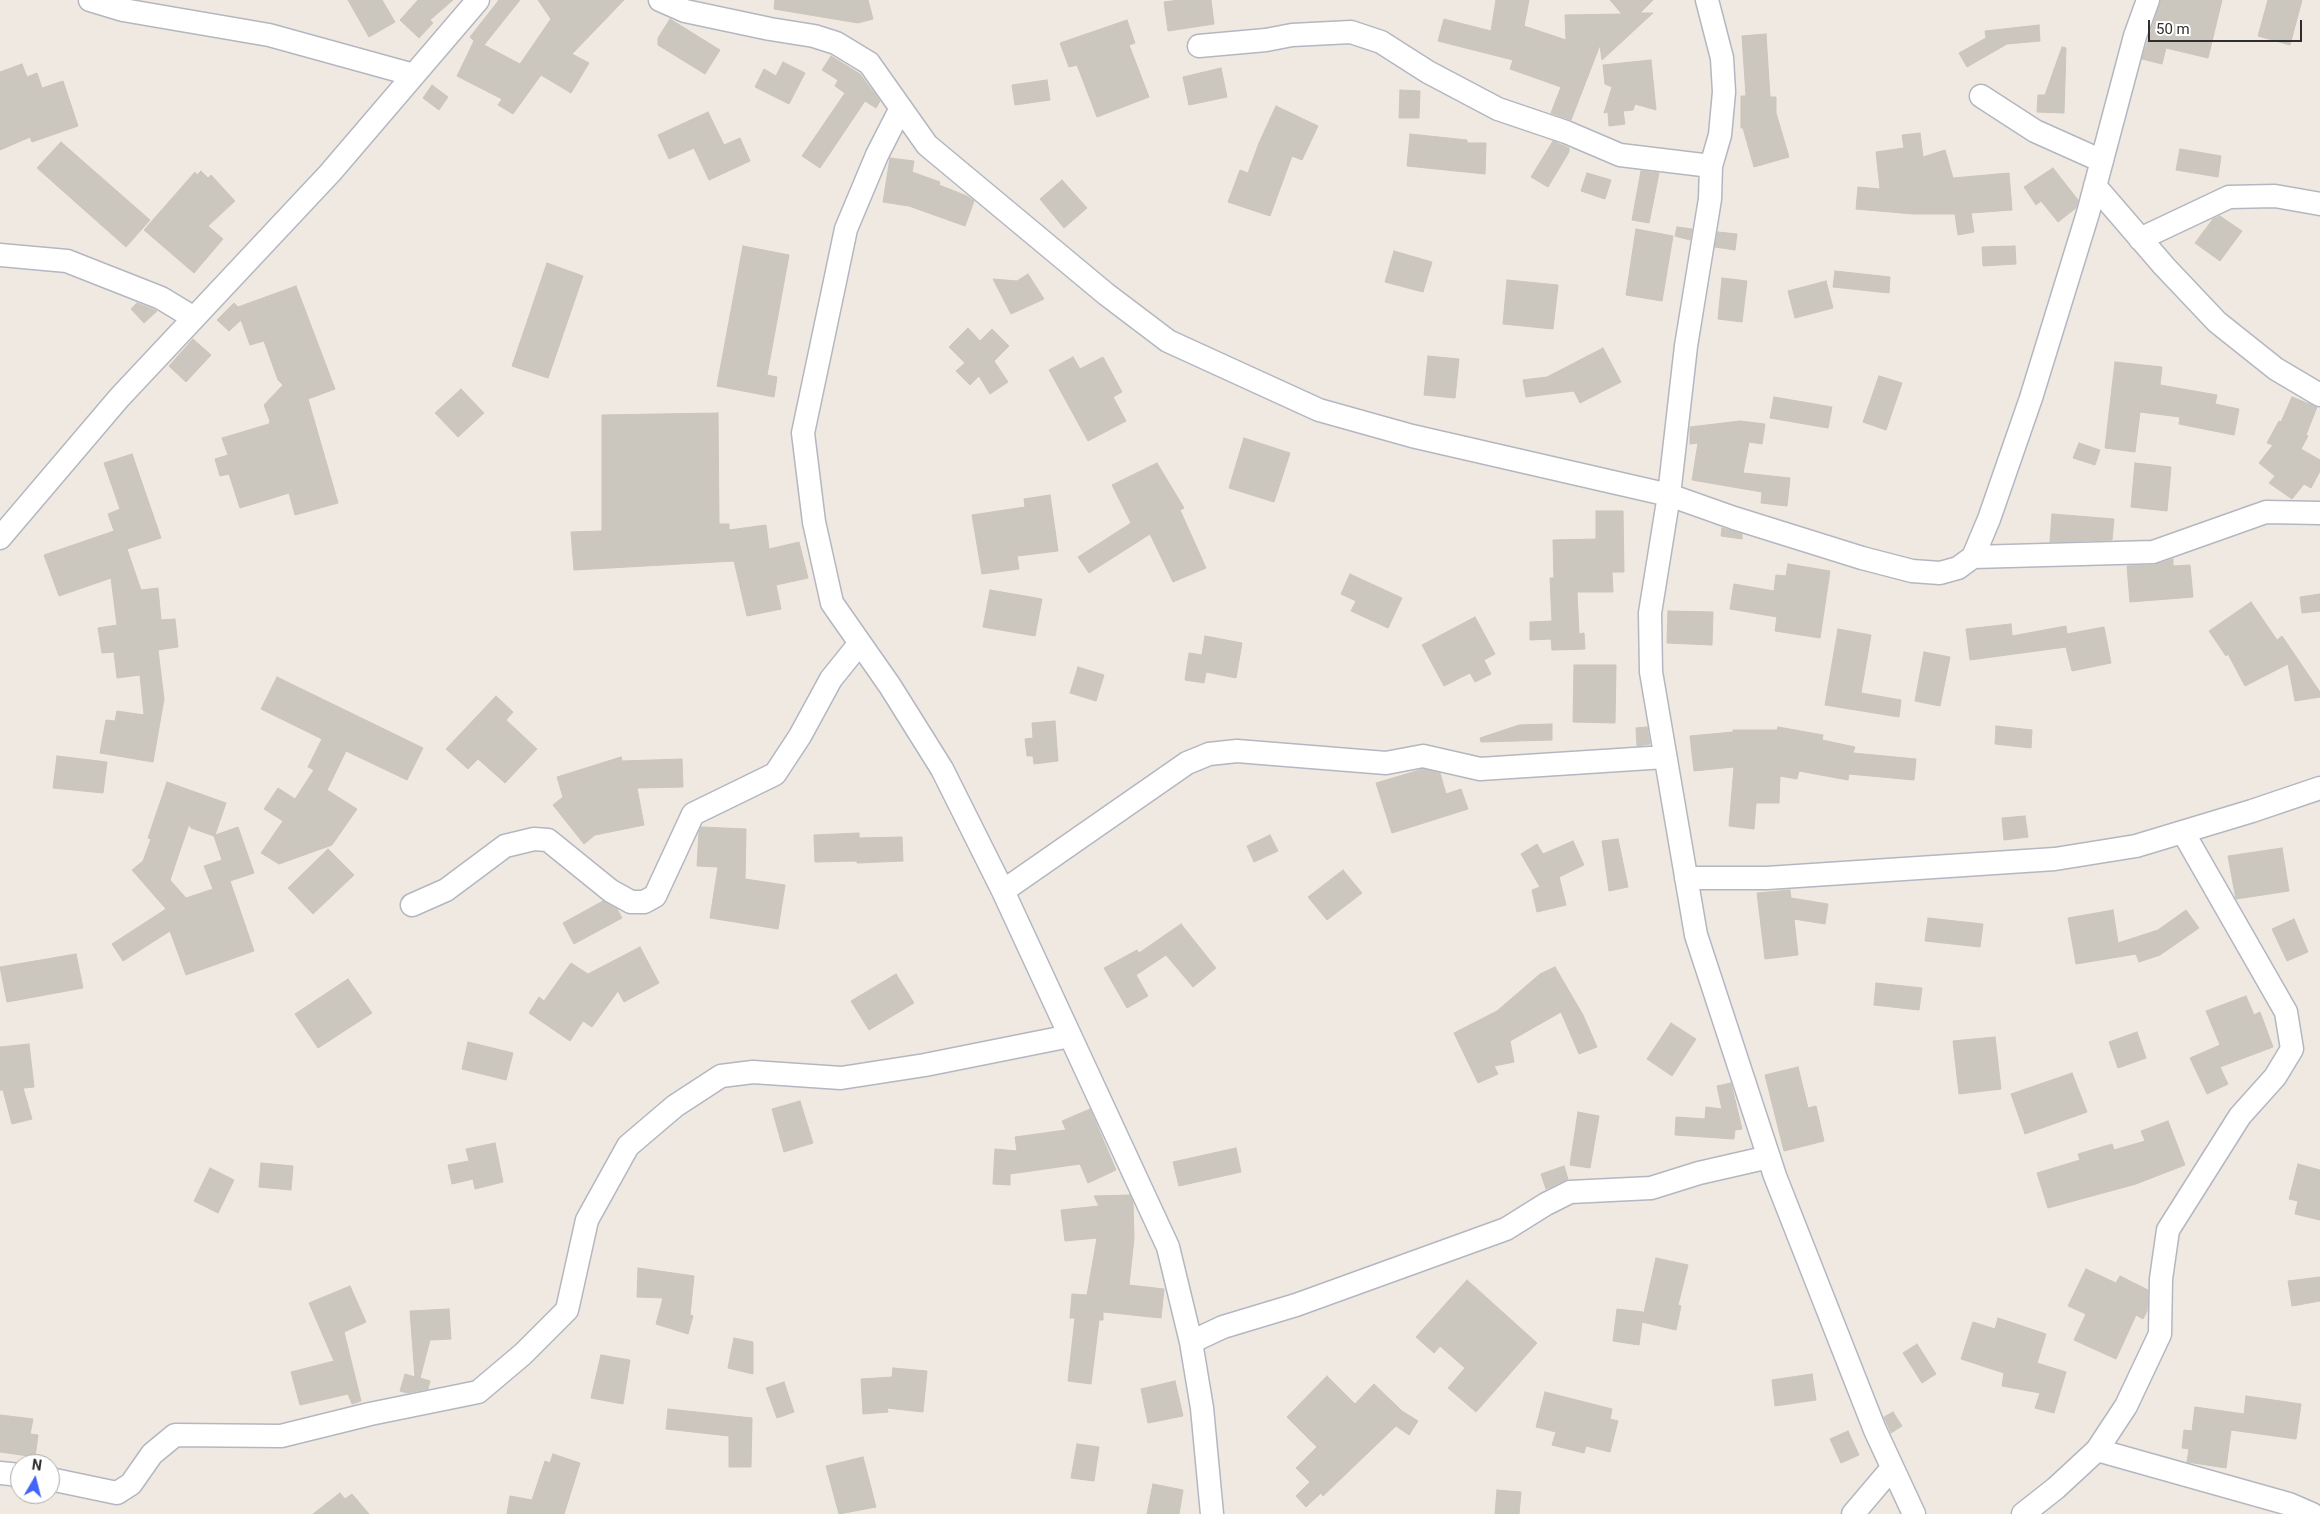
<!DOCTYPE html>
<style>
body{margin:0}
#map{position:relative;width:2320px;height:1514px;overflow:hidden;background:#efe9e1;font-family:Roboto,sans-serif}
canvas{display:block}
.north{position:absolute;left:10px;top:1454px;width:50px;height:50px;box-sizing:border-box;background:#fff;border:1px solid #ababab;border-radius:50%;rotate:8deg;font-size:14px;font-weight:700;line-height:20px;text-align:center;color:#2e2e2e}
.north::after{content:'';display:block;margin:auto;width:18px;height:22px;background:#4264fb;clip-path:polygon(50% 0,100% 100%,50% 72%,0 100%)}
.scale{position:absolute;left:2148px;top:20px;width:154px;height:22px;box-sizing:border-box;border:2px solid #2e2e2e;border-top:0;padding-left:6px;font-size:15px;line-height:18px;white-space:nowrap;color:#2e2e2e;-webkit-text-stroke:4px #fff;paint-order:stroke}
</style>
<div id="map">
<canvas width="2320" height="1514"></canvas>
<div class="north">N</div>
<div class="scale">50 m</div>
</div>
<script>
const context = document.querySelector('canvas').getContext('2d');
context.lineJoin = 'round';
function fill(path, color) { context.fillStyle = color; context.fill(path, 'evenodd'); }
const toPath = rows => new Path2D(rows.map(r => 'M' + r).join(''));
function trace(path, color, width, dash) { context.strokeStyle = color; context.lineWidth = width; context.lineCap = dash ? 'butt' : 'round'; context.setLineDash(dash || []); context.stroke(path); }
const building = toPath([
 [348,0,382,0,395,22,369,37,348,0],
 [418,0,453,0,430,20,433,23,419,38,400,20,418,0],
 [499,0,520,0,484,45,520,64,551,19,538,0,624,0,572,54,589,63,571,93,541,75,513,114,498,105,502,99,457,76,474,41,470,37,499,0],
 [775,0,868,0,873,19,858,23,774,9,775,0],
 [1179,0,1211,0,1214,24,1168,31,1164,2,1179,0],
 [1496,0,1529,0,1524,26,1566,40,1565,15,1622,14,1610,0,1653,0,1640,13,1653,13,1602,60,1600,45,1571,120,1551,113,1561,87,1510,69,1513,60,1438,41,1444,19,1491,31,1496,0],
 [2161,0,2222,0,2208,58,2166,48,2162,64,2142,59,2161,0],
 [2268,0,2302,0,2290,45,2258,36,2268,0],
 [670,19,720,50,705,74,658,45,658,38,670,19],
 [1127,20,1135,43,1129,45,1149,97,1097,117,1077,65,1069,67,1060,43,1127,20],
 [2039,25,2040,41,2007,44,1967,67,1959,53,1986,38,1985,31,2039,25],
 [1766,34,1770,97,1776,97,1776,113,1789,157,1754,167,1743,128,1741,128,1741,96,1746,96,1742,36,1766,34],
 [2062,47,2066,48,2064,113,2037,112,2038,95,2045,95,2062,47],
 [831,56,860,74,880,101,876,108,865,101,820,168,802,156,845,93,835,86,838,80,822,70,831,56],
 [1651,60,1656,110,1635,104,1633,110,1623,111,1625,124,1609,126,1608,112,1604,113,1612,87,1605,84,1603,65,1651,60],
 [783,62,805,73,789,104,755,87,764,69,776,76,783,62],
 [22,64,27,77,37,73,42,88,63,81,78,126,32,142,30,137,0,150,0,72,22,64],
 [1221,68,1227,97,1189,105,1183,77,1221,68],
 [1047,80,1050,100,1015,105,1012,85,1047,80],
 [432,85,448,97,439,110,423,98,432,85],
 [1400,90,1420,91,1419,118,1399,118,1400,90],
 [1276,106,1318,126,1302,160,1292,156,1270,216,1228,202,1240,170,1248,173,1259,143,1276,106],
 [708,112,724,145,740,138,750,161,709,180,694,148,669,159,658,135,708,112],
 [1920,133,1923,157,1945,150,1953,178,2009,173,2012,210,1971,213,1974,232,1958,235,1955,214,1913,214,1856,209,1858,187,1880,189,1876,152,1904,148,1902,135,1920,133],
 [1410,134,1467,140,1467,143,1486,143,1485,174,1407,166,1410,134],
 [1553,141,1569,148,1569,152,1548,187,1531,177,1553,141],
 [61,142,150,220,126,247,37,168,61,142],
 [2180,149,2221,156,2218,177,2176,170,2180,149],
 [890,158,914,161,912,172,940,182,939,185,967,196,974,201,965,226,909,206,883,202,890,158],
 [2053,168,2078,200,2076,208,2058,222,2041,201,2036,205,2024,187,2053,168],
 [201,171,208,178,211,175,235,201,208,226,223,239,194,273,144,230,195,172,197,175,201,171],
 [1641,171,1659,173,1649,223,1632,220,1641,171],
 [1587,173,1611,180,1605,199,1581,191,1587,173],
 [1062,180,1087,208,1064,228,1040,199,1062,180],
 [2220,216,2242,231,2220,261,2195,243,2213,219,2220,216],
 [1677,227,1692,229,1690,240,1675,236,1677,227],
 [1636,229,1673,236,1662,301,1626,295,1636,229],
 [1718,232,1737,234,1735,250,1715,247,1718,232],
 [743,246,789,255,767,375,777,377,774,397,717,386,743,246],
 [2015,246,2016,264,1983,266,1982,247,2015,246],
 [1394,251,1432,262,1423,292,1385,282,1394,251],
 [547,263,583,276,548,378,512,366,547,263],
 [1835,271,1890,277,1889,293,1833,287,1835,271],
 [1028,274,1044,299,1011,314,993,279,1017,281,1028,274],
 [1722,278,1747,281,1742,322,1718,319,1722,278],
 [1507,280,1558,285,1553,329,1503,324,1507,280],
 [1826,281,1833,308,1795,318,1788,291,1826,281],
 [296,286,335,389,308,399,338,503,295,515,289,493,240,508,229,474,220,476,215,459,228,455,222,438,269,424,270,421,264,405,283,385,278,380,264,341,250,345,241,320,229,331,217,320,234,303,238,307,296,286],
 [137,303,157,311,144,323,131,309,137,303],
 [968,328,980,341,992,329,1009,346,994,361,1008,382,990,394,979,376,970,385,956,371,965,363,949,347,968,328],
 [193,339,211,355,186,382,169,366,193,339],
 [1603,348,1621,382,1580,403,1574,391,1526,397,1523,380,1547,377,1603,348],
 [1428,356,1459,359,1455,398,1424,395,1428,356],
 [1073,357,1080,369,1103,357,1122,392,1113,397,1126,421,1088,441,1049,370,1073,357],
 [2115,362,2162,367,2160,385,2217,395,2215,404,2239,409,2234,435,2179,424,2180,417,2140,412,2135,452,2105,448,2115,362],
 [1879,376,1902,383,1886,430,1863,422,1879,376],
 [461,389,484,413,458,437,435,413,461,389],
 [1774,397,1832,407,1828,428,1770,418,1774,397],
 [2292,397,2317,407,2306,435,2308,436,2301,449,2320,460,2320,471,2311,488,2304,484,2292,499,2269,483,2275,476,2259,463,2273,445,2267,443,2279,421,2281,422,2292,397],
 [718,413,719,524,729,524,729,530,766,525,769,549,799,542,808,578,776,585,781,609,747,616,734,561,574,570,571,532,602,531,602,415,718,413],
 [1740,421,1765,424,1762,444,1749,442,1743,473,1790,478,1787,506,1761,503,1762,492,1692,480,1698,443,1690,444,1690,427,1740,421],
 [1244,438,1290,453,1274,502,1229,488,1244,438],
 [2079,443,2100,450,2095,465,2073,458,2079,443],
 [132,454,161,538,127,549,141,590,158,588,161,620,175,619,178,647,158,650,164,699,153,762,100,753,106,720,115,721,117,711,144,715,140,675,117,678,114,652,102,653,98,628,117,625,111,578,59,596,44,555,114,531,108,514,120,509,104,463,132,454],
 [1157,463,1184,508,1180,510,1206,568,1173,582,1150,534,1089,573,1078,557,1131,523,1112,485,1157,463],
 [2135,463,2171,467,2167,511,2131,507,2135,463],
 [1050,495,1058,551,1017,556,1019,569,982,574,972,515,1025,507,1024,499,1050,495],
 [1596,511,1623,511,1624,572,1612,572,1613,592,1577,592,1579,634,1584,633,1585,649,1552,650,1551,639,1530,640,1530,622,1552,621,1550,578,1554,578,1553,540,1596,539,1596,511],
 [2052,514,2114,519,2112,540,2050,542,2052,514],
 [1722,528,1742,534,1742,539,1721,536,1722,528],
 [2173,559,2173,566,2190,565,2193,597,2130,602,2127,566,2154,565,2173,559],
 [1788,564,1830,571,1820,638,1775,631,1777,617,1730,609,1734,584,1774,591,1776,575,1786,576,1788,564],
 [1350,574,1402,598,1388,628,1351,611,1356,601,1341,594,1350,574],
 [990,590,1042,599,1035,636,983,627,990,590],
 [2320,594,2320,611,2302,613,2300,597,2320,594],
 [2251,602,2277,640,2282,636,2320,692,2320,697,2295,701,2288,664,2245,686,2228,654,2226,656,2209,631,2251,602],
 [1668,611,1713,612,1712,645,1667,643,1668,611],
 [1475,617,1495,654,1484,660,1491,674,1475,682,1470,673,1444,686,1422,645,1475,617],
 [2011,624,2012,636,2066,626,2067,634,2104,627,2111,663,2072,671,2066,647,1970,660,1966,629,2011,624],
 [1838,629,1871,635,1861,693,1901,700,1899,717,1825,705,1838,629],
 [1205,636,1242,643,1236,678,1206,672,1204,683,1185,680,1189,653,1202,655,1205,636],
 [1924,652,1950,657,1940,706,1915,701,1924,652],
 [1574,665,1616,665,1615,723,1573,722,1574,665],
 [1078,667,1104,675,1096,701,1070,693,1078,667],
 [277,677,423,748,407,780,346,751,327,790,357,809,332,845,279,864,261,853,283,821,264,809,278,788,295,799,314,770,308,767,322,739,261,709,277,677],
 [496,696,513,712,506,720,537,749,505,783,478,759,468,769,446,749,496,696],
 [1055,721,1058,761,1034,764,1033,756,1027,756,1025,739,1033,738,1032,723,1055,721],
 [1552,724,1552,740,1481,742,1480,738,1519,725,1552,724],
 [1996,726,2032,730,2031,748,1995,744,1996,726],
 [1647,727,1650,744,1637,746,1636,728,1647,727],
 [1778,727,1823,735,1822,740,1855,747,1853,753,1916,759,1914,780,1849,774,1848,780,1799,771,1797,779,1780,776,1779,803,1756,803,1754,829,1729,826,1734,767,1694,771,1690,736,1733,732,1733,730,1777,730,1778,727],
 [57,756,107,762,103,793,53,788,57,756],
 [621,757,622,761,682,759,683,787,637,788,644,825,595,835,584,844,553,805,563,797,557,777,621,757],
 [1423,769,1440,773,1446,794,1461,789,1468,809,1392,833,1376,783,1423,769],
 [167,782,226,803,215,835,238,827,254,873,230,881,254,951,186,975,170,931,123,961,112,944,166,909,132,870,143,861,151,839,148,838,167,782],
 [189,824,191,828,214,836,222,860,204,866,213,889,186,898,170,880,189,824],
 [2025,816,2028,837,2004,840,2002,818,2025,816],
 [701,827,746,829,745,879,785,885,778,929,710,918,718,867,697,866,699,832,701,827],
 [859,833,859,838,902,837,903,861,857,863,857,861,815,862,814,835,859,833],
 [1270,835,1278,851,1254,862,1247,846,1270,835],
 [1618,839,1628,887,1609,891,1602,841,1618,839],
 [1573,841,1584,865,1559,877,1566,905,1537,912,1532,890,1540,887,1521,854,1537,844,1543,854,1573,841],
 [2282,848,2289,891,2236,899,2228,856,2282,848],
 [328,849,354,875,313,914,288,888,328,849],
 [1343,870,1362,893,1327,920,1308,897,1343,870],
 [1790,890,1791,898,1828,904,1825,924,1794,919,1798,955,1765,959,1757,893,1790,890],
 [603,901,617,909,622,918,574,944,563,923,603,901],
 [2113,910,2118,943,2158,930,2186,910,2199,928,2160,955,2139,962,2136,954,2076,964,2068,918,2113,910],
 [1928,918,1983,924,1980,947,1925,941,1928,918],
 [2294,919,2308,952,2287,961,2272,929,2294,919],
 [1181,924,1216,968,1193,987,1166,955,1136,975,1148,996,1127,1008,1104,968,1137,950,1139,953,1181,924],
 [640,947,659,983,624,1002,618,991,592,1027,583,1021,570,1041,529,1013,539,997,544,1001,571,963,588,974,640,947],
 [76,954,83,988,7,1002,0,967,76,954],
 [1555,967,1583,1015,1597,1047,1579,1054,1561,1012,1510,1041,1514,1062,1494,1066,1498,1074,1478,1083,1454,1033,1497,1011,1540,974,1555,967],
 [896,974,914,1003,869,1030,851,1001,896,974],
 [348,979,372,1013,318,1048,295,1014,348,979],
 [1876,983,1922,988,1919,1010,1874,1005,1876,983],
 [2246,996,2254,1015,2260,1012,2273,1047,2220,1067,2228,1084,2207,1094,2190,1058,2220,1045,2206,1011,2246,996],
 [1671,1023,1696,1039,1672,1076,1647,1059,1671,1023],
 [2137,1032,2146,1058,2118,1068,2109,1042,2137,1032],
 [1995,1037,2001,1089,1959,1094,1953,1041,1995,1037],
 [468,1042,513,1053,506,1080,462,1069,468,1042],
 [29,1044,34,1087,23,1088,32,1119,12,1124,3,1090,0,1090,0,1047,29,1044],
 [1798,1067,1808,1108,1816,1106,1824,1141,1784,1151,1765,1075,1798,1067],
 [2072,1073,2087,1112,2025,1134,2011,1094,2072,1073],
 [1731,1083,1742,1129,1735,1130,1734,1139,1675,1135,1676,1117,1705,1119,1706,1107,1722,1109,1717,1086,1731,1083],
 [800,1101,813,1143,784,1152,772,1109,800,1101],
 [1090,1109,1116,1170,1088,1183,1080,1164,1010,1174,1010,1185,993,1184,995,1149,1017,1151,1015,1137,1066,1130,1062,1121,1090,1109],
 [1578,1112,1599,1116,1590,1168,1570,1165,1578,1112],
 [2168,1121,2185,1165,2136,1184,2048,1208,2037,1173,2080,1160,2078,1154,2112,1144,2114,1150,2145,1141,2141,1131,2168,1121],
 [495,1143,503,1182,475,1189,473,1179,452,1184,448,1165,469,1161,466,1149,495,1143],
 [1236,1148,1241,1172,1179,1186,1173,1162,1236,1148],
 [261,1163,293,1166,291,1190,259,1187,261,1163],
 [2298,1164,2320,1170,2320,1220,2295,1214,2298,1201,2289,1199,2298,1164],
 [1564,1166,1568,1179,1546,1189,1541,1174,1564,1166],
 [210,1168,234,1180,218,1213,194,1201,210,1168],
 [1130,1195,1133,1202,1134,1238,1129,1285,1164,1289,1161,1318,1103,1312,1103,1320,1099,1320,1091,1384,1068,1381,1075,1318,1070,1318,1072,1294,1087,1295,1097,1238,1065,1241,1061,1210,1099,1206,1094,1196,1130,1195],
 [1656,1258,1688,1265,1678,1305,1681,1306,1676,1330,1642,1322,1639,1345,1613,1341,1617,1309,1643,1312,1643,1317,1656,1258],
 [638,1268,694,1276,690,1315,693,1316,688,1334,656,1324,663,1298,637,1297,638,1268],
 [2086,1269,2116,1283,2120,1276,2148,1290,2147,1311,2143,1319,2136,1315,2116,1359,2074,1340,2086,1314,2068,1306,2086,1269],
 [2320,1277,2320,1301,2292,1306,2288,1281,2320,1277],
 [1467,1280,1537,1343,1476,1412,1448,1388,1465,1368,1440,1346,1434,1353,1416,1337,1467,1280],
 [350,1286,366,1322,344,1332,361,1401,352,1404,348,1394,300,1405,291,1372,334,1361,309,1303,350,1286],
 [449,1309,451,1339,430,1340,420,1378,430,1381,428,1389,407,1393,400,1391,405,1374,415,1377,410,1311,449,1309],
 [1998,1318,2046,1334,2037,1363,2066,1372,2054,1413,2035,1408,2040,1393,2002,1386,2004,1373,1961,1359,1973,1322,1995,1329,1998,1318],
 [734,1338,753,1342,753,1374,728,1368,734,1338],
 [1917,1344,1936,1374,1922,1383,1903,1353,1917,1344],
 [601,1355,630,1360,623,1404,591,1398,601,1355],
 [893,1368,927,1371,923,1412,887,1408,888,1412,863,1414,861,1379,892,1377,893,1368],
 [1812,1374,1816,1400,1775,1406,1772,1380,1812,1374],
 [1327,1376,1355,1404,1374,1384,1402,1411,1418,1421,1409,1435,1396,1426,1323,1496,1321,1493,1306,1507,1296,1496,1310,1482,1296,1468,1317,1447,1287,1417,1327,1376],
 [1175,1381,1183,1416,1148,1423,1141,1389,1175,1381],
 [784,1382,794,1412,777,1418,766,1388,784,1382],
 [1545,1392,1612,1409,1610,1419,1618,1421,1610,1452,1586,1446,1584,1453,1552,1445,1556,1432,1536,1427,1545,1392],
 [2246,1396,2301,1404,2296,1439,2231,1430,2226,1468,2187,1462,2189,1449,2182,1448,2184,1430,2192,1431,2195,1407,2244,1414,2246,1396],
 [668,1409,752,1418,751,1467,729,1467,729,1436,666,1429,668,1409],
 [1893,1412,1902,1426,1891,1433,1884,1417,1893,1412],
 [0,1415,33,1419,30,1434,38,1435,35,1457,0,1452,0,1415],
 [1848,1431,1859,1455,1841,1463,1830,1439,1848,1431],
 [1077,1444,1099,1447,1094,1481,1071,1478,1077,1444],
 [553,1454,580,1463,564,1514,507,1514,510,1496,532,1500,545,1461,550,1463,553,1454],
 [863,1457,876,1507,839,1514,826,1466,863,1457],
 [1153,1484,1183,1490,1179,1514,1147,1514,1153,1484],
 [1497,1490,1521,1492,1519,1514,1495,1514,1497,1490],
 [340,1493,345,1499,352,1494,369,1514,313,1514,340,1493]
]);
fill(building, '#cbc7bf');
trace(building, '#cbc5ba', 1);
const minor = toPath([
 [90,0,123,10,269,35,414,75],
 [660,0,685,11,770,29,814,36,836,43,869,63,927,145,1106,294,1168,341,1319,410,1412,436,1669,495,1734,518,1862,558,1912,571,1940,573,1958,568,1973,557,1989,519,2031,398,2088,213,2135,36,2148,0],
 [1707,0,1722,58,1724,92,1720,135,1711,166,1710,199,1686,346,1669,495,1650,613,1651,672,1696,935,1775,1176,1875,1430,1914,1514],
 [1199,46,1266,40,1292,35,1351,32,1381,42,1428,72,1498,109,1566,132,1620,155,1711,166],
 [1981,96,2035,131,2102,161],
 [901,108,877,155,846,229,822,343,803,433,814,522,832,603,890,686,942,769,1003,891,1168,1247,1191,1342,1202,1408,1212,1514],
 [2095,186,2164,266,2217,322,2276,369,2320,395],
 [2140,239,2229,197,2275,196,2320,204],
 [0,255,67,261,161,298,194,318],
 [0,538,119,398,330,173,478,0],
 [1973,557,2153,552,2266,512,2320,513],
 [1686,878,1767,878,2055,859,2136,846,2252,811,2320,788],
 [1003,891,1187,763,1209,754,1237,751,1386,763,1423,756,1480,769,1665,757],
 [412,905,446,890,505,846,534,839,548,840,611,891,631,902,644,902,655,896,693,814,775,774,800,736,831,679,860,643],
 [1191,1342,1223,1327,1296,1305,1506,1229,1546,1204,1570,1192,1651,1188,1699,1173,1769,1157],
 [2097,1450,2289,1504,2312,1514],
 [0,1473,20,1475],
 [50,1479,117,1493,131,1484,152,1454,175,1435,281,1436,370,1414,478,1392,523,1354,567,1310,587,1220,628,1146,675,1106,721,1076,753,1072,841,1078,925,1065,1070,1036],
 [1853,1514,1892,1468],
 [2023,1514,2056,1488,2097,1450,2126,1406,2160,1334,2161,1279,2168,1230,2240,1116,2275,1077,2292,1049,2286,1012,2183,832]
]);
trace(minor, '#b4b7c1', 25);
trace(minor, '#fff', 22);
</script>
